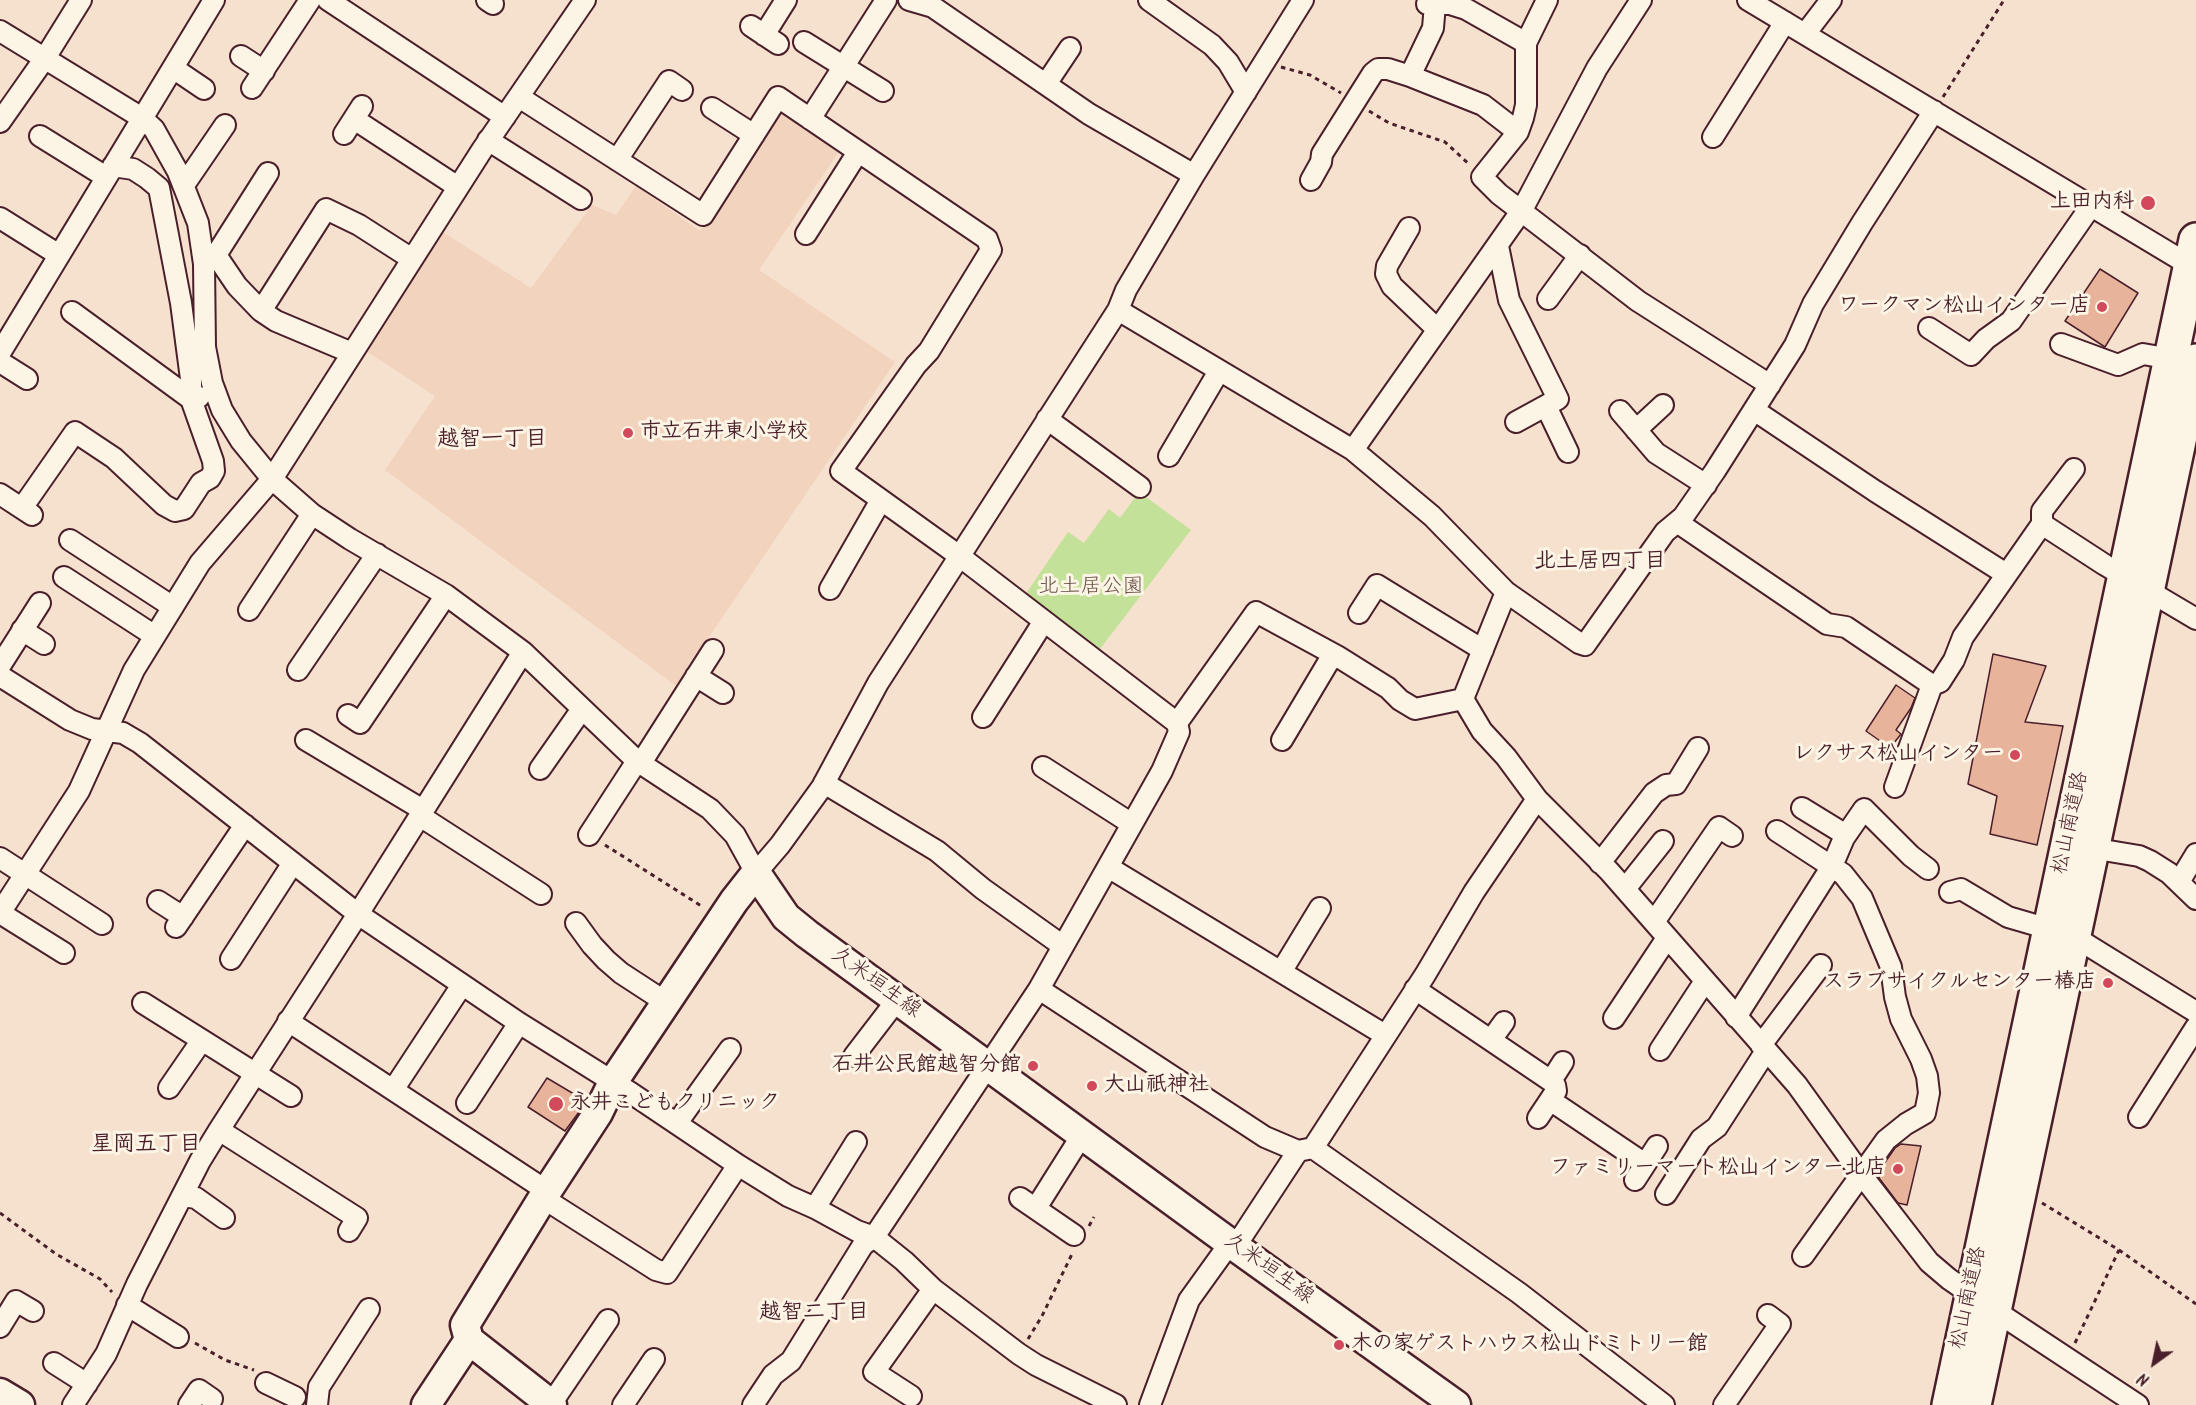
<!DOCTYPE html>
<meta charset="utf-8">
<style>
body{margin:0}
#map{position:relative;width:2196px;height:1405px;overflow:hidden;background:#f6e1ce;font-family:Kalam,sans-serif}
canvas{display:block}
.north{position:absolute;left:2124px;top:1333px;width:60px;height:60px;-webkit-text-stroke:4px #fcf5e5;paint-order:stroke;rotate:213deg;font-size:16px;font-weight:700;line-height:24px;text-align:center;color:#4a1f2b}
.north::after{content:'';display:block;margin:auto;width:21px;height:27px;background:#4a1f2b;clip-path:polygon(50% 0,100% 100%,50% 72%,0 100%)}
</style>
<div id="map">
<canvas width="2196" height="1405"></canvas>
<div class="north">N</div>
</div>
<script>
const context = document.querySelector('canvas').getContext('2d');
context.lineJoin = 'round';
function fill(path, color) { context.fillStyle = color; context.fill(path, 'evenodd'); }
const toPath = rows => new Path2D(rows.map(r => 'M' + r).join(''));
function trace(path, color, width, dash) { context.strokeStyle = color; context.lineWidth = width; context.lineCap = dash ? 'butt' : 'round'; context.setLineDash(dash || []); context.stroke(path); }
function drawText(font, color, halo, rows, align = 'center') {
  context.font = font + ' Kalam,"Klee One",sans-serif'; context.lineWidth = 6; context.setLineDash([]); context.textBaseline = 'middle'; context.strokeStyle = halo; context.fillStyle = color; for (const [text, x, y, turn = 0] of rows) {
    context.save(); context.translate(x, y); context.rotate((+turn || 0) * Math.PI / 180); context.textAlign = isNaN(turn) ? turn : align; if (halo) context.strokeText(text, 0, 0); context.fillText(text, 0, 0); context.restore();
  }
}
fill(toPath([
 [779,108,840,150,759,270,895,362,676,686,385,470,435,396,363,349,438,229,531,288,592,205,616,215,636,186,700,231]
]), '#f2d3be');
fill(toPath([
 [1139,492,1191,530,1100,649,1025,595,1068,532,1084,543,1109,509,1120,518]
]), '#c3e198');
const building = toPath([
 [2100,269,2138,293,2105,347,2065,321,2100,269],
 [1993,654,2046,666,2025,722,2063,726,2037,845,1990,834,1997,796,1968,784,1993,654],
 [1896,685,1915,698,1911,708,1896,730,1901,734,1890,748,1866,731,1896,685],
 [547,1078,584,1100,578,1111,579,1112,565,1131,528,1107,547,1078],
 [1901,1144,1921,1146,1907,1205,1898,1203,1879,1178,1881,1168,1895,1148,1901,1144]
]);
fill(building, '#e7b39a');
trace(building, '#4a1f2b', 1.5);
const minor = toPath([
 [328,0,505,117],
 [487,0,493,4],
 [909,0,933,7,1089,114,1194,175],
 [1149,0,1212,45,1228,62,1246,92],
 [1748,0,2196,269],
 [1427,4,1450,4,1466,9,1526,43,1547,0],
 [751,26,778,44],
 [0,31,142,118,154,129,178,172,198,223,204,264,205,347,212,383,222,410,241,441,272,479,312,514,350,539,446,595,523,652,637,761,710,809,735,835,756,873,780,845,822,787,878,683,1118,310,1126,290,1194,175,1303,0],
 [1805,34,1831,0],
 [764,35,786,0],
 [804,42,883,91],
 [1526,43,1526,105,1523,118,1518,132,1482,177,1499,194,1638,301,1770,385],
 [241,56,264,71],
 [173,68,204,89],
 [1410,76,1433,28,1435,4],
 [1046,84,1070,48],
 [252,88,310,0],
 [519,97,703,215,778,97,987,239,991,250,929,351,916,365,841,471,958,555,1177,723,1179,732,1162,771,1039,989],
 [712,108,754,135],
 [354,119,458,187],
 [810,119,886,0],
 [0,122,45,58,81,0],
 [344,134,362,106],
 [40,136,106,177],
 [1713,137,1785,22],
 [488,140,581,199],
 [617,160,669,81,682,90],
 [113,166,133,169,147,178,159,188,181,303,191,379,191,399,199,397],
 [1311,180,1321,162,1322,154,1373,73,1378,69,1388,69,1410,76,1483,105,1518,132],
 [184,185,225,125],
 [0,218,59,255],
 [1409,228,1387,266,1386,274,1392,286,1437,329],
 [806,234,858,152],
 [1498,246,1509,300,1558,399,1516,422],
 [203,255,216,255,237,286,261,311,326,209,359,225,412,259],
 [216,255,268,173],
 [1548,299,1580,255],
 [1118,310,1353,450,1432,516,1506,592,1579,643,1585,645,1665,532,1683,517,1715,471,1795,345,1813,304,1862,223,1934,111],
 [261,311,276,321,352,353],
 [1929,328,1971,355,1986,339,2011,321,2091,206],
 [2061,344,2118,365,2143,354,2171,359],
 [0,353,214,0],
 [0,362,27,379],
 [1546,406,1568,452],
 [1754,410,1875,491,2006,574],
 [1620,411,1656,453,1706,485],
 [1047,419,1140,487],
 [1636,430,1663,405],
 [1353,450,1522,210,1597,68,1641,0],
 [1169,456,1219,371],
 [0,494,32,515],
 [22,508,75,432,114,458,164,505,175,511,184,509,201,483,210,478,214,471,213,461,191,399,72,312],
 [1677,522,1827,624,1846,627,1932,685,1895,787],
 [2042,524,2105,565,2196,619],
 [70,540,173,607],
 [64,577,155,636],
 [830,589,881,500],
 [1506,592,1463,699,1482,731,1506,757,1537,799,1609,871,1797,1085,1861,1174,1929,1262,1949,1279,1994,1310,2138,1405],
 [249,610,312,514],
 [1359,613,1377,585,1483,650],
 [22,630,44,644],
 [0,666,40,603],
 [298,670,377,554],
 [0,676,70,720,92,729,123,733,140,743,358,914,519,1023,631,1093,738,1165,788,1196,815,1208,857,1231,874,1237,904,1261,933,1289,1019,1354,1036,1365,1116,1405],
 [696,676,723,693],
 [1932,685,1940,682,1954,660,1963,637,2042,524,2042,511,2074,469],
 [348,715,360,723,446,595],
 [983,717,1044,621],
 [1177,723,1256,612,1337,656,1388,688,1400,700,1415,709,1463,699],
 [306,740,423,810],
 [1282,740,1329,661,1337,656],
 [641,763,713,650],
 [1043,767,1132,824],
 [540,769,582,709],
 [824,783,937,851,983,889,1063,946],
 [1802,808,1846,835],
 [420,816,541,894],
 [1777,831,1843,874,1862,898,1891,967,1895,997,1901,1019,1921,1059,1927,1076,1929,1093,1925,1113,1906,1124,1886,1140,1803,1256],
 [589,835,637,761],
 [2091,848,2139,856,2150,861,2169,873,2196,899],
 [0,858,102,924],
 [1600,863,1654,793,1666,785,1676,784,1698,748],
 [1108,867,1385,1035],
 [2179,882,2196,854],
 [1625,889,1663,841],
 [1950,892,1961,889,2008,917,2073,936,2196,1012],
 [158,901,183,917],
 [0,913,79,791,134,670,200,563,272,479,482,150,585,0],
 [0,913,64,953],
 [1654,922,1719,827,1732,836],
 [576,923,592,945,606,960,621,973,667,1003],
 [176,927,245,825],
 [231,959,293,863],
 [1281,972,1320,908],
 [1415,989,1551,1081,1555,1085,1556,1091,1538,1118],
 [143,1003,291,1096],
 [1736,1017,1832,866,1844,838,1864,809,1911,856,1928,869],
 [1614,1018,1667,938],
 [288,1021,547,1191],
 [1491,1040,1504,1022],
 [1761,1045,1821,965],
 [1660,1050,1705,981],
 [854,1056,897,1000],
 [1551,1081,1563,1062],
 [169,1088,202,1040],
 [393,1090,462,985],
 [1550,1100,1645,1164],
 [467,1103,519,1023],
 [2139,1117,2196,1027],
 [677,1123,730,1049],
 [219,1130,357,1218,349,1231],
 [1313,1148,1519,1293,1664,1405],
 [1635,1180,1657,1146],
 [1666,1194,1701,1139,1717,1127,1766,1051],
 [183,1196,196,1198,224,1218],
 [543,1198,656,1270,667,1273,738,1165],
 [1020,1198,1074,1235],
 [815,1208,856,1142],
 [1036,1208,1082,1135],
 [1235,1247,1298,1151,1313,1148,1425,975,1474,892,1537,799],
 [127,1305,178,1337],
 [0,1327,16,1301,33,1311],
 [54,1363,87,1384],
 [266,1383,295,1397],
 [911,1396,874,1372,933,1289],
 [551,1404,608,1320],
 [73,1405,106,1354,137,1284,200,1161,219,1130,358,914,523,652],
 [189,1405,199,1390,212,1399],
 [317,1405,319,1387,369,1309],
 [623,1405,654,1359],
 [753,1405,773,1375,791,1361,863,1245,874,1237,1039,989,1265,1137,1298,1151],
 [1150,1405,1189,1300,1230,1243],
 [1724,1405,1780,1324,1768,1315]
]);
const secondary = toPath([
 [469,1340,552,1405],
 [0,1393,20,1405],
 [426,1405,469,1340,465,1325,547,1191,598,1113,613,1082,734,901,756,873,786,917,807,934,1230,1243,1456,1405]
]);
const trunk = toPath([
 [1949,1405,2196,240],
 [1974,1405,2196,361]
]);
trace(minor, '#4a1f2b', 24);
trace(secondary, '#4a1f2b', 33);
trace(trunk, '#4a1f2b', 38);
trace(toPath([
 [1281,67,1310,75,1341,93],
 [1943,97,2004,0],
 [1369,111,1389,123,1445,142,1470,165],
 [605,845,703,907],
 [2042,1203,2119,1250,2196,1304],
 [0,1213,56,1254,100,1279,112,1292],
 [1089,1226,1094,1217],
 [1028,1339,1042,1316,1073,1252],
 [195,1343,225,1360,254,1370],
 [2075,1343,2119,1250]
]), '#4a1f2b', 3, [4.5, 4.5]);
trace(minor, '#fcf5e5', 20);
trace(secondary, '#fcf5e5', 28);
trace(trunk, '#fcf5e5', 33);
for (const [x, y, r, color] of [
 [2148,203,8,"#d1495b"],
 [2102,307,6,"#d1495b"],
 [628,433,6,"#d1495b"],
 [2015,755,6,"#d1495b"],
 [2108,983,6,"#d1495b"],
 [1033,1066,6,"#d1495b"],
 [1092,1086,6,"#d1495b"],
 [556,1104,8,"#d1495b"],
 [1898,1169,6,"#d1495b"],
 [1339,1345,6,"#d1495b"]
]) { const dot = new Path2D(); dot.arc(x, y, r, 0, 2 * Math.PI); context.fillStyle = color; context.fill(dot); trace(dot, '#fcf5e5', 2); }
drawText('bold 21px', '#4a1f2b', '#fcf5e5', [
 ["上田内科",2134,203],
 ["ワークマン松山インター店",2090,307],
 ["市立石井東小学校",640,433,"left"],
 ["レクサス松山インター",2003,755],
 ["スラブサイクルセンター椿店",2096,983],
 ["石井公民館越智分館",1021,1066],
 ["大山祇神社",1104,1086,"left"],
 ["永井こどもクリニック",570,1104,"left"],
 ["ファミリーマート松山インター北店",1886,1169],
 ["木の家ゲストハウス松山ドミトリー館",1351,1345,"left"]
], 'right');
drawText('21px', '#685046', '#fcf5e5', [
 ["北土居公園",1091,588]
]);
drawText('21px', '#4a1f2b', '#fcf5e5', [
 ["松山南道路",2072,823,-78],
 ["久米垣生線",875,984,36],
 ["久米垣生線",1268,1270,36],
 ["松山南道路",1970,1298,-78]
]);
drawText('bold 22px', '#4a1f2b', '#fcf5e5', [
 ["越智一丁目",492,441],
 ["北土居四丁目",1600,563],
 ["星岡五丁目",146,1146],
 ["越智二丁目",814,1314]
]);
</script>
